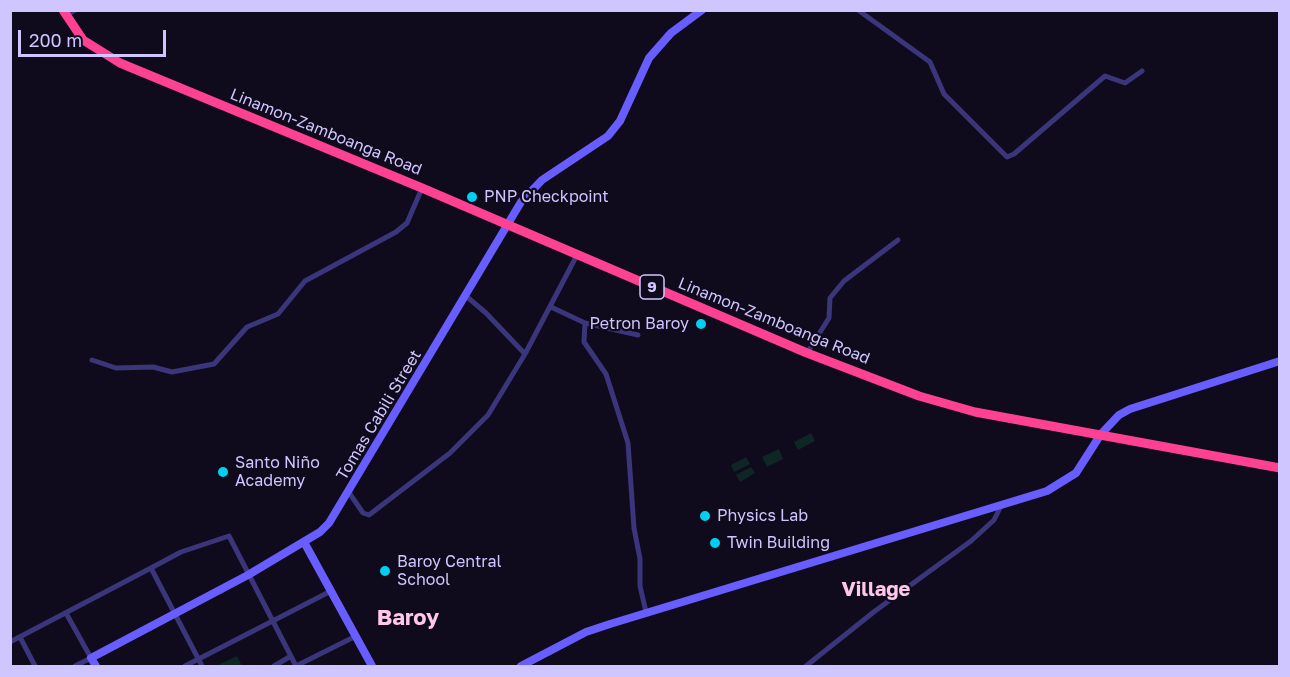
<!DOCTYPE html>
<meta charset="utf-8">
<style>
body{margin:0}
#map{position:relative;width:1290px;height:677px;overflow:hidden;background:#0f0b1c;font-family:"Golos Text",sans-serif}
canvas{display:block}
.frame{position:absolute;inset:0;border:12px solid #cfc6ff;pointer-events:none}
.scale{position:absolute;left:18px;top:30px;width:148px;height:27px;box-sizing:border-box;border:3px solid #cfc6ff;border-top:0;padding-left:8px;font-size:18px;line-height:21px;white-space:nowrap;color:#cfc6ff;-webkit-text-stroke:4px #0f0b1c;paint-order:stroke}
</style>
<div id="map">
<canvas width="1290" height="677"></canvas>
<div class="frame"></div>
<div class="scale">200 m</div>
</div>
<script>
const context = document.querySelector('canvas').getContext('2d');
context.lineJoin = 'round';
function fill(path, color) { context.fillStyle = color; context.fill(path, 'evenodd'); }
const toPath = rows => new Path2D(rows.map(r => 'M' + r).join(''));
function trace(path, color, width, dash) { context.strokeStyle = color; context.lineWidth = width; context.lineCap = dash ? 'butt' : 'round'; context.setLineDash(dash || []); context.stroke(path); }
function drawText(font, color, halo, rows, align = 'center') {
  context.font = font + ' "Golos Text",sans-serif'; context.lineWidth = 4.5; context.setLineDash([]); context.textBaseline = 'middle'; context.strokeStyle = halo; context.fillStyle = color; for (const [text, x, y, turn = 0] of rows) {
    context.save(); context.translate(x, y); context.rotate((+turn || 0) * Math.PI / 180); context.textAlign = isNaN(turn) ? turn : align; if (halo) context.strokeText(text, 0, 0); context.fillText(text, 0, 0); context.restore();
  }
}
fill(toPath([
 [811,433,815,441,798,450,794,442],
 [779,449,783,459,767,467,762,457],
 [746,457,750,464,734,472,731,465],
 [751,467,755,473,740,482,736,475],
 [237,656,242,666,216,666]
]), '#0e2626');
trace(toPath([
 [858,10,930,62,944,94,1007,157,1014,154,1105,76,1125,83,1142,71],
 [65,16,75,10],
 [466,296,486,313,525,354],
 [551,307,585,323,638,335],
 [585,323,584,342,606,374,628,443,634,528,640,559,640,586,646,612],
 [807,353,829,318,830,298,844,281,898,240],
 [92,360,116,368,153,367,172,372,214,364,247,327,278,314,305,281,396,232,407,223,422,188],
 [348,491,363,513,369,515,450,453,488,415,525,354,577,255],
 [151,568,181,552,229,536,296,666],
 [66,613,91,658,75,666],
 [20,637,35,666],
 [10,642,151,568,202,666],
 [185,666,331,591],
 [274,666,291,656],
 [296,666,356,636],
 [806,666,875,611,971,541,994,520,1001,506]
]), '#3b357c', 5);
trace(toPath([
 [304,542,372,666],
 [96,666,91,658,248,575,320,532,329,523,521,202,542,180,608,136,620,121,649,58,671,33,702,10],
 [521,666,586,632,610,624,1047,491,1076,473,1101,434,1119,415,1130,409,1280,361]
]), '#685dff', 8);
trace(toPath([
 [63,10,83,40,120,63,422,188,807,353,919,396,975,412,1280,468]
]), '#ff4194', 9);
for (const [x, y, r, color] of [
 [472,197,6,"#00cff1"],
 [701,324,6,"#00cff1"],
 [223,472,6,"#00cff1"],
 [705,516,6,"#00cff1"],
 [715,543,6,"#00cff1"],
 [385,571,6,"#00cff1"]
]) { const dot = new Path2D(); dot.arc(x, y, r, 0, 2 * Math.PI); context.fillStyle = color; context.fill(dot); trace(dot, '#0f0b1c', 2); }
for (const [x, y, w] of [
 [652,287,24]
]) { const box = new Path2D(); box.roundRect(x - w / 2, y - 12, w, 24, 4.5); context.fillStyle = '#0f0b1c'; context.fill(box); trace(box, '#cfc6ff', 1.5); }
drawText('bold 15px', '#cfc6ff', null, [
 ["9",652,287]
]);
drawText('16px', '#cfc6ff', '#0f0b1c', [
 ["Linamon-Zamboanga Road",326,132,22],
 ["Linamon-Zamboanga Road",774,321,22],
 ["Tomas Cabili Street",379,415,-59]
]);
drawText('16px', '#cfc6ff', '#0f0b1c', [
 ["PNP Checkpoint",484,197],
 ["Petron Baroy",689,324,"right"],
 ["Santo Niño",235,463],
 ["Academy",235,481],
 ["Physics Lab",717,516],
 ["Twin Building",727,543],
 ["Baroy Central",397,562],
 ["School",397,580]
], 'left');
drawText('bold 20px', '#ffc8e9', '#0f0b1c', [
 ["Village",876,590]
]);
drawText('bold 22px', '#ffc8e9', '#0f0b1c', [
 ["Baroy",408,618]
]);
</script>
